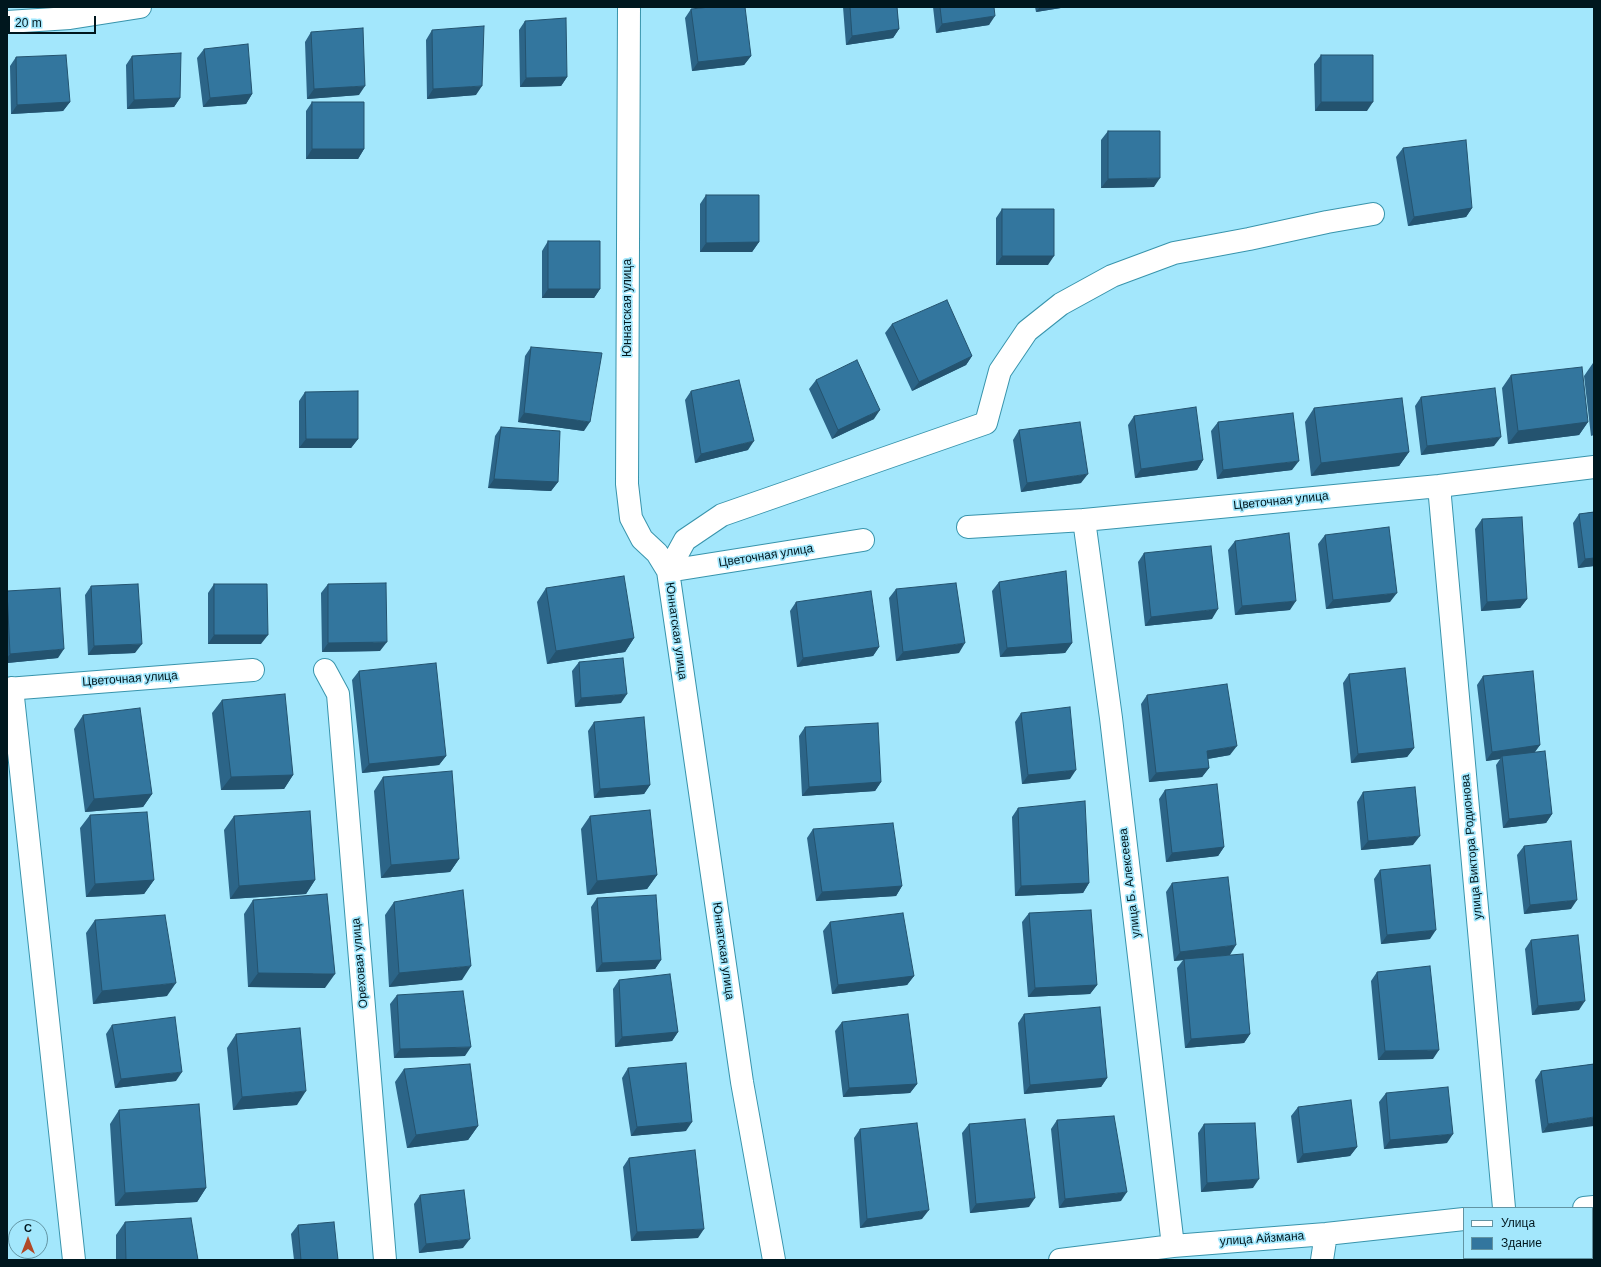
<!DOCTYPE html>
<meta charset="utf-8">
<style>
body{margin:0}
#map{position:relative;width:1601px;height:1267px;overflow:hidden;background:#a3e7fc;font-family:Arial,sans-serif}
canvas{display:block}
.frame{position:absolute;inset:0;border:8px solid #00171e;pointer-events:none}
.legend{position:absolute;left:1463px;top:1207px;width:130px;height:52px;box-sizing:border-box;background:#a3e7fc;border:1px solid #6294a3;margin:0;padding:5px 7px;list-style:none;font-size:12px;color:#00171e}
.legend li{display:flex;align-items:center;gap:8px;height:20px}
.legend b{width:20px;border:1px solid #6294a3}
.north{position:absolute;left:8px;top:1219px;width:40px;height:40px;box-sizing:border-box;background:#a3e7fc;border:1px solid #6294a3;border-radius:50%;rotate:0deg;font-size:11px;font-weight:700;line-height:16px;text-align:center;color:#00171e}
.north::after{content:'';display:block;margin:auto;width:14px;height:18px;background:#b14927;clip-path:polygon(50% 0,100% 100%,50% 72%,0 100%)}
.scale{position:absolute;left:8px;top:16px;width:88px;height:18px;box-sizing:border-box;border:2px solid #00171e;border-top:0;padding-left:5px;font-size:12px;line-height:14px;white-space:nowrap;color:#00171e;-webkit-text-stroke:3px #a3e7fc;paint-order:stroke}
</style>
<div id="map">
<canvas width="1601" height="1267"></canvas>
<div class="frame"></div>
<ul class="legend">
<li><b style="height:5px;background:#fff"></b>Улица</li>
<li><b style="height:11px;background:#33769e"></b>Здание</li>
</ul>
<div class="north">С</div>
<div class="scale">20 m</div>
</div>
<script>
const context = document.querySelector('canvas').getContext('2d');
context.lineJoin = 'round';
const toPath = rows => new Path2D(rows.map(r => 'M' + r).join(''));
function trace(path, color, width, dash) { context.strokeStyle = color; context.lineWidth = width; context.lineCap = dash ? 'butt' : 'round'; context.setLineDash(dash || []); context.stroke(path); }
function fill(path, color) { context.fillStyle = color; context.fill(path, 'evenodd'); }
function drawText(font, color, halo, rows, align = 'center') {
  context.font = font + ' Arial,sans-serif'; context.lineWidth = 3.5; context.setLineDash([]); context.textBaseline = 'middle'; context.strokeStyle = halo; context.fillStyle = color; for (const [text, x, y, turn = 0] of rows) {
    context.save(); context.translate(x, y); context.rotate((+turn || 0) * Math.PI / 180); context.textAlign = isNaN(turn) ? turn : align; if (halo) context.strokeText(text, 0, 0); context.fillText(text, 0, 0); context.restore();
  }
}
const minor = toPath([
 [629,7,627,484,631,518,642,539,657,553,668,571,742,1082,774,1260],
 [7,22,70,18,140,7],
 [1439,486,1504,1208],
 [1084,520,1111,718,1173,1246],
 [968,527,1084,520,1439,486,1594,467],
 [668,571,685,540,722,515,986,423,1000,371,1027,331,1061,304,1112,276,1174,253,1249,239,1327,222,1373,214],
 [668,571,863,540],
 [325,670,338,694,385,1260],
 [12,688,74,1260],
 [7,689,253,670],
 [1584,1208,1594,1207],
 [1060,1260,1173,1246,1326,1234,1464,1219],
 [1322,1260,1326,1234]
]);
trace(minor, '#3894ac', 24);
trace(minor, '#fff', 22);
fill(toPath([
 [843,7,897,7,899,29,893,38,846,45],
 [933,7,994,7,989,25,936,33],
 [1035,7,1067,7,1036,12],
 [691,9,751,56,744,65,692,71,685,18],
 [525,21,567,77,561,86,520,87,519,30],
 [432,30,476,95,427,99,426,40],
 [311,32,359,95,307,99,305,42],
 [204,49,252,94,246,104,203,107,197,58],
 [1321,55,1367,111,1315,111,1314,64],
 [132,56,180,98,174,107,127,109,126,65],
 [16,57,70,102,63,111,11,114,10,66],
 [312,102,364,149,358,159,306,159,306,111],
 [1108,131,1154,187,1101,188,1101,140],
 [1403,148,1472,208,1466,217,1408,226,1396,157],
 [706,195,759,242,752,252,700,252,700,204],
 [1002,209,1048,265,996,265,996,218],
 [548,241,600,289,594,298,542,298,542,251],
 [892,324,972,356,966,365,912,391,885,333],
 [531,347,584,431,518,422,525,356],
 [1593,363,1594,363,1594,435,1591,436,1584,376],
 [1511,375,1588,422,1579,435,1508,444,1502,388],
 [816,380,874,419,832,439,809,389],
 [691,391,748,450,695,463,685,400],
 [305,392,358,439,351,448,299,448,299,401],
 [1421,397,1494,446,1421,455,1415,406],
 [1314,408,1409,452,1399,466,1311,476,1305,422],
 [1134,416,1203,460,1197,470,1135,478,1128,425],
 [1218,422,1292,470,1217,479,1211,431],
 [501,427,558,482,551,491,488,488,495,436],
 [1019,430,1081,483,1021,492,1013,440],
 [1594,512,1594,566,1578,568,1573,523,1579,514],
 [1482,519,1527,599,1520,608,1481,611,1475,529],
 [1325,535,1390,602,1326,609,1318,544],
 [1235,541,1290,610,1235,615,1228,550],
 [1144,553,1212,619,1145,626,1138,562],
 [999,582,1072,643,1065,653,1000,657,992,591],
 [214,584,261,644,208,644,208,593],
 [328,584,380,651,322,652,321,593],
 [91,586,135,653,88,655,85,595],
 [546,588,634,638,625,652,547,664,537,602],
 [896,589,959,653,896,661,889,598],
 [7,591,58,658,7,663],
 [796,602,879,647,873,656,797,667,790,611],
 [579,662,621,703,575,707,572,671],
 [359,671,446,756,439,765,362,773,352,680],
 [1349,674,1414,748,1407,757,1351,763,1343,683],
 [1483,676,1540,745,1535,752,1552,814,1546,823,1503,828,1496,765,1500,759,1486,761,1477,685],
 [1147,695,1230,755,1208,759,1209,768,1202,777,1149,782,1141,704],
 [222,700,293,775,284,789,221,790,212,713],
 [1021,713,1070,779,1022,784,1015,722],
 [83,715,152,794,143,807,85,812,74,729],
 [594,722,650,785,644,794,594,798,588,731],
 [805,727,881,782,875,791,802,796,799,736],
 [383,777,459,859,450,872,381,878,374,791],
 [1165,790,1224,847,1218,856,1166,862,1159,799],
 [1363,792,1413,845,1361,850,1357,802],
 [1018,808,1089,883,1083,893,1015,896,1012,817],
 [90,815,154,880,144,894,86,897,80,828],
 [234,816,315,880,306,894,230,899,224,830],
 [590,816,657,875,647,889,587,895,581,829],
 [813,829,902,886,896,896,816,901,807,838],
 [1524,846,1571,909,1524,914,1517,855],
 [1380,870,1430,939,1381,944,1374,879],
 [1172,883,1230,955,1212,957,1250,1034,1244,1043,1185,1048,1177,968,1183,960,1174,961,1166,892],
 [597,898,661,960,655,969,596,972,591,907],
 [253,900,325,988,248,987,244,914],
 [394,902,462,980,389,987,385,915],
 [1029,913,1097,985,1090,994,1028,997,1022,922],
 [95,920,167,996,93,1004,86,933],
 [830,922,914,976,907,985,832,994,823,931],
 [1531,940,1579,1010,1532,1015,1525,949],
 [1377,972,1433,1059,1378,1060,1371,981],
 [619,980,678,1032,672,1041,615,1047,613,989],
 [397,995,465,1056,394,1058,390,1004],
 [1024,1014,1107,1078,1101,1087,1024,1094,1018,1023],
 [842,1022,917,1084,910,1093,843,1097,835,1031],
 [112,1025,176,1081,115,1088,106,1034],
 [236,1034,297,1105,233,1110,227,1048],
 [1594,1064,1542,1133,1535,1080,1541,1071],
 [628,1068,686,1131,631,1136,622,1078],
 [404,1069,478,1126,468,1140,407,1148,395,1082],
 [1386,1093,1447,1143,1384,1149,1379,1102],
 [1298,1107,1357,1147,1350,1156,1297,1163,1291,1116],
 [119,1110,206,1188,197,1202,115,1206,110,1124],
 [1057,1120,1121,1201,1059,1208,1051,1129],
 [969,1124,1029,1207,970,1213,962,1133],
 [1204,1124,1253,1188,1201,1192,1198,1133],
 [860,1129,922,1219,860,1228,854,1138],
 [629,1158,698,1238,631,1241,623,1167],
 [420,1195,463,1248,419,1253,414,1204],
 [125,1222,198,1260,116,1260,116,1235],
 [298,1225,338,1260,294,1260,291,1234]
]), '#2c6588');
fill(toPath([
 [1040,7,1067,7,1036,12],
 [995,16,989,25,936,33,942,24],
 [899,29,893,38,846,45,852,36],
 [751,56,744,65,692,71,698,62],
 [567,77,561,86,520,87,526,78],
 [365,86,359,95,307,99,314,89],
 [482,86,476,95,427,99,433,89],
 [252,94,246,104,203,107,210,98],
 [180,98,174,107,127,109,134,100],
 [70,102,63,111,11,114,17,105],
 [1321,102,1373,102,1367,111,1315,111],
 [312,149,364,149,358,159,306,159],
 [1160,178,1154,187,1101,188,1108,179],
 [1472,208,1466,217,1408,226,1414,217],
 [759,242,752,252,700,252,706,243],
 [1002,256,1054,256,1048,265,996,265],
 [548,289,600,289,594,298,542,298],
 [972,356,966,365,912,391,919,382],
 [880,410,874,419,832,439,838,430],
 [524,413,590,422,584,431,518,422],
 [1588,422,1579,435,1508,444,1518,431],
 [1501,437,1494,446,1421,455,1427,446],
 [306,439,358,439,351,448,299,448],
 [754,441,748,450,695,463,701,454],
 [1409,452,1399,466,1311,476,1321,463],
 [1203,460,1197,470,1135,478,1141,469],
 [1299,461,1292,470,1217,479,1223,470],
 [1088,474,1081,483,1021,492,1027,483],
 [494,479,558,482,551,491,488,488],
 [1594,558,1594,566,1578,568,1585,559],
 [1397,593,1390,602,1326,609,1333,600],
 [1527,599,1520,608,1481,611,1487,602],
 [1296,601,1290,610,1235,615,1242,606],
 [1218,609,1212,619,1145,626,1151,617],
 [214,635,268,635,261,644,208,644],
 [634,638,625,652,547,664,556,651],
 [387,642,380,651,322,652,328,643],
 [965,643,959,653,896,661,903,652],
 [1072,643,1065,653,1000,657,1007,648],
 [142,644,135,653,88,655,94,646],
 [879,647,873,656,797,667,803,658],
 [64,649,58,658,7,663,7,658,10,654],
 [627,694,621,703,575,707,581,698],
 [1540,745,1533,754,1502,756,1500,759,1486,761,1492,752],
 [1237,746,1230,755,1201,760,1207,751],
 [1414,748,1407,757,1351,763,1358,754],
 [446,756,439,765,362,773,369,764],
 [1209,768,1202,777,1149,782,1156,773],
 [1076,770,1070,779,1022,784,1028,775],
 [293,775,284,789,221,790,231,777],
 [881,782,875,791,802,796,809,787],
 [650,785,644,794,594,798,600,789],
 [152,794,143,807,85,812,94,799],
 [1552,814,1546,823,1503,828,1509,819],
 [1420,836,1413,845,1361,850,1368,841],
 [1224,847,1218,856,1166,862,1172,853],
 [459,859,450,872,381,878,391,865],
 [657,875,647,889,587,895,597,881],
 [154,880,144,894,86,897,95,884],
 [315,880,306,894,230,899,239,886],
 [1089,883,1083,893,1015,896,1021,886],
 [902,886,896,896,816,901,822,892],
 [1577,900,1571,909,1524,914,1530,905],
 [1436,930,1430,939,1381,944,1387,935],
 [1236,945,1230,955,1174,961,1180,952],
 [661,960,655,969,596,972,602,963],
 [471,966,462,980,389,987,399,973],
 [258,973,335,974,325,988,248,987],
 [914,976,907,985,832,994,838,985],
 [176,983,167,996,93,1004,102,991],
 [1097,985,1090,994,1028,997,1035,988],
 [1585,1001,1579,1010,1532,1015,1538,1006],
 [678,1032,672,1041,615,1047,622,1037],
 [1250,1034,1244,1043,1185,1048,1191,1039],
 [471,1047,465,1056,394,1058,400,1049],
 [1439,1050,1433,1059,1378,1060,1385,1051],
 [182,1072,176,1081,115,1088,121,1079],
 [1107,1078,1101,1087,1024,1094,1030,1085],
 [917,1084,910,1093,843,1097,849,1088],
 [306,1091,297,1105,233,1110,242,1097],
 [1594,1117,1594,1126,1542,1133,1548,1124],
 [692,1122,686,1131,631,1136,637,1127],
 [478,1126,468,1140,407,1148,416,1135],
 [1453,1134,1447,1143,1384,1149,1390,1140],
 [1357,1147,1350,1156,1297,1163,1303,1154],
 [1259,1179,1253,1188,1201,1192,1207,1183],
 [206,1188,197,1202,115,1206,125,1193],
 [1127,1192,1121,1201,1059,1208,1065,1199],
 [1035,1198,1029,1207,970,1213,976,1204],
 [929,1210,922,1219,860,1228,867,1219],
 [704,1229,698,1238,631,1241,637,1232],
 [470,1239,463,1248,419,1253,426,1244]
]), '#24536f');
const building = toPath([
 [710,7,745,7,751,56,698,62,691,9,710,7],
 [850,7,897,7,899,29,852,36,850,7],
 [940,7,994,7,995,16,942,24,940,7],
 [566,18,567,77,526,78,525,21,566,18],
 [484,26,482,86,433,89,432,30,484,26],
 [363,28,365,86,314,89,311,32,363,28],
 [248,44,252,94,210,98,204,49,248,44],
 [181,53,180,98,134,100,132,56,181,53],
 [66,55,70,102,17,105,16,57,66,55],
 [1321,55,1373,55,1373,102,1321,102,1321,55],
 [312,102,364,102,364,149,312,149,312,102],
 [1108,131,1160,131,1160,178,1108,179,1108,131],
 [1466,140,1472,208,1414,217,1403,148,1466,140],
 [706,195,759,195,759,242,706,243,706,195],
 [1002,209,1054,209,1054,256,1002,256,1002,209],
 [548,241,600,241,600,289,548,289,548,241],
 [947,300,972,356,919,382,892,324,947,300],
 [531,347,602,353,590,422,524,413,531,347],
 [857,360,880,410,838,430,816,380,857,360],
 [1582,367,1588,422,1518,431,1511,375,1582,367],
 [739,380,754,441,701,454,691,391,739,380],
 [1495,388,1501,437,1427,446,1421,397,1495,388],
 [358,391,358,439,306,439,305,392,358,391],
 [1402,398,1409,452,1321,463,1314,408,1402,398],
 [1196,407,1203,460,1141,469,1134,416,1196,407],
 [1293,413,1299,461,1223,470,1218,422,1293,413],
 [1080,422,1088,474,1027,483,1019,430,1080,422],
 [501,427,560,431,558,482,494,479,501,427],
 [1594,512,1594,558,1585,559,1579,514,1594,512],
 [1522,517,1527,599,1487,602,1482,519,1522,517],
 [1389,527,1397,593,1333,600,1325,535,1389,527],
 [1289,533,1296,601,1242,606,1235,541,1289,533],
 [1211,546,1218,609,1151,617,1144,553,1211,546],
 [1066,571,1072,643,1007,648,999,582,1066,571],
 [624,576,634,638,556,651,546,588,624,576],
 [386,583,387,642,328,643,328,584,386,583],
 [956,583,965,643,903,652,896,589,956,583],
 [138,584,142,644,94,646,91,586,138,584],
 [214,584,267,584,268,635,214,635,214,584],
 [60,588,64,649,10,654,7,591,60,588],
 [871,591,879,647,803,658,796,602,871,591],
 [623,658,627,694,581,698,579,662,623,658],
 [436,663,446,756,369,764,359,671,436,663],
 [1405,668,1414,748,1358,754,1349,674,1405,668],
 [1533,671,1540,745,1492,752,1483,676,1533,671],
 [1227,684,1237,746,1207,751,1209,768,1156,773,1147,695,1227,684],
 [285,694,293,775,231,777,222,700,285,694],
 [1070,707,1076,770,1028,775,1021,713,1070,707],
 [140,708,152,794,94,799,83,715,140,708],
 [644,717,650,785,600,789,594,722,644,717],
 [878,723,881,782,809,787,805,727,878,723],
 [1545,751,1552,814,1509,819,1502,756,1545,751],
 [452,771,459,859,391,865,383,777,452,771],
 [1217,784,1224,847,1172,853,1165,790,1217,784],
 [1415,787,1420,836,1368,841,1363,792,1415,787],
 [1085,801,1089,883,1021,886,1018,808,1085,801],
 [650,810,657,875,597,881,590,816,650,810],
 [310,811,315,880,239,886,234,816,310,811],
 [147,812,154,880,95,884,90,815,147,812],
 [893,823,902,886,822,892,813,829,893,823],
 [1571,841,1577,900,1530,905,1524,846,1571,841],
 [1430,865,1436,930,1387,935,1380,870,1430,865],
 [1228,877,1236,945,1180,952,1172,883,1228,877],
 [463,890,471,966,399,973,394,902,463,890],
 [327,894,335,974,258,973,253,900,327,894],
 [656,895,661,960,602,963,597,898,656,895],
 [1091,910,1097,985,1035,988,1029,913,1091,910],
 [903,913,914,976,838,985,830,922,903,913],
 [165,915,176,983,102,991,95,920,165,915],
 [1578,935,1585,1001,1538,1006,1531,940,1578,935],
 [1243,954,1250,1034,1191,1039,1184,959,1243,954],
 [1430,966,1439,1050,1385,1051,1377,972,1430,966],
 [670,974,678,1032,622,1037,619,980,670,974],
 [463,991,471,1047,400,1049,397,995,463,991],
 [1100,1007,1107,1078,1030,1085,1024,1014,1100,1007],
 [908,1014,917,1084,849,1088,842,1022,908,1014],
 [175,1017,182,1072,121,1079,112,1025,175,1017],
 [300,1028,306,1091,242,1097,236,1034,300,1028],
 [686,1063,692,1122,637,1127,628,1068,686,1063],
 [470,1064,478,1126,416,1135,404,1069,470,1064],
 [1594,1064,1594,1117,1548,1124,1541,1071,1594,1064],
 [1448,1087,1453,1134,1390,1140,1386,1093,1448,1087],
 [1351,1100,1357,1147,1303,1154,1298,1107,1351,1100],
 [199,1104,206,1188,125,1193,119,1110,199,1104],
 [1114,1116,1127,1192,1065,1199,1057,1120,1114,1116],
 [1025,1119,1035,1198,976,1204,969,1124,1025,1119],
 [917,1123,929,1210,867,1219,860,1129,917,1123],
 [1255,1123,1259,1179,1207,1183,1204,1124,1255,1123],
 [695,1150,704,1229,637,1232,629,1158,695,1150],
 [464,1190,470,1239,426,1244,420,1195,464,1190],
 [191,1218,198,1260,126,1260,125,1222,191,1218],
 [334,1222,338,1260,301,1260,298,1225,334,1222]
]);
fill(building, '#33769e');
trace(building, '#24536f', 1);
drawText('12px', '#00171e', '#a3e7fc', [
 ["Юннатская улица",628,308,-90],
 ["Цветочная улица",1281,501,-6],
 ["Цветочная улица",766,556,-9],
 ["Юннатская улица",676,631,82],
 ["Цветочная улица",130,679,-4],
 ["улица Виктора Родионова",1472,847,-95],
 ["улица Б. Алексеева",1130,883,-97],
 ["Юннатская улица",723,951,82],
 ["Ореховая улица",360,963,-95],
 ["улица Айзмана",1262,1239,-4]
]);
</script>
